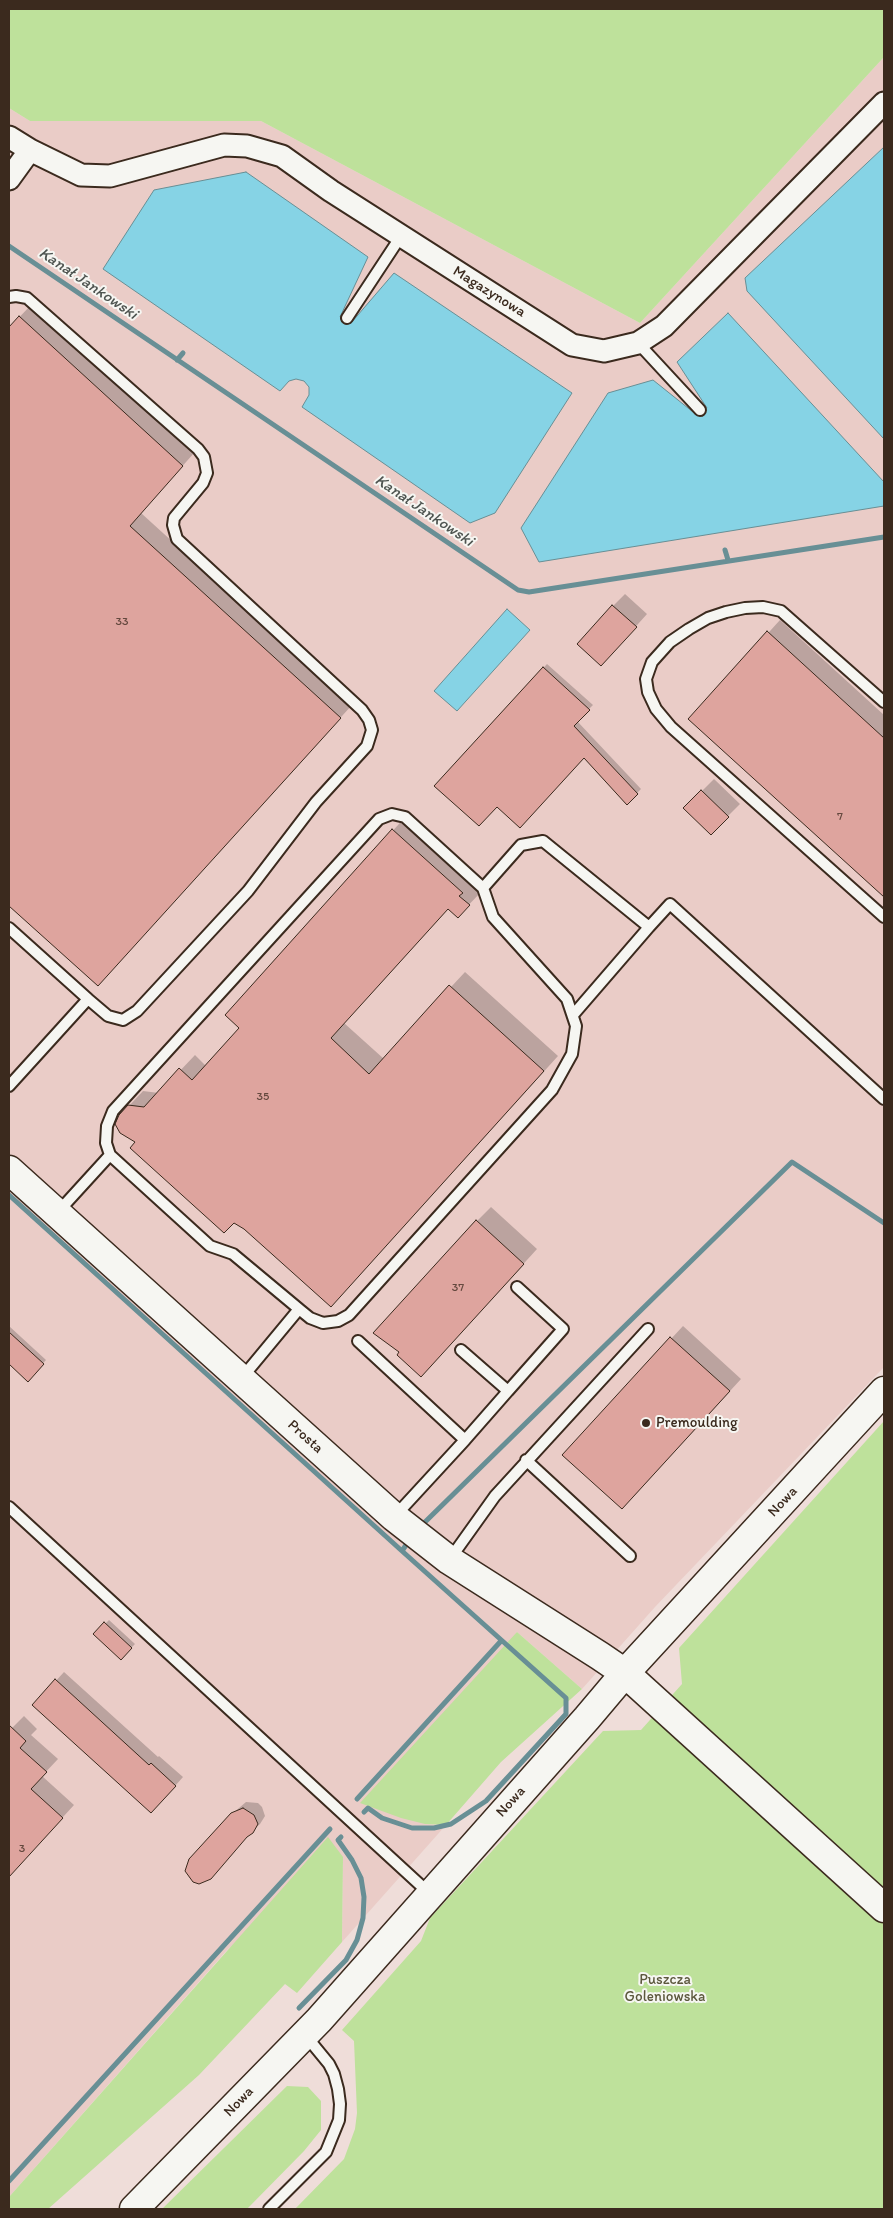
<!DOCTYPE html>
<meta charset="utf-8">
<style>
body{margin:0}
#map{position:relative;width:893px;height:2218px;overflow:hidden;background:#efddd9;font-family:Itim,sans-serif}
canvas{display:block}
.frame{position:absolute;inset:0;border:10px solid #3b2a1e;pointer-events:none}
</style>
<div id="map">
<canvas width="893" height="2218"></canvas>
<div class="frame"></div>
</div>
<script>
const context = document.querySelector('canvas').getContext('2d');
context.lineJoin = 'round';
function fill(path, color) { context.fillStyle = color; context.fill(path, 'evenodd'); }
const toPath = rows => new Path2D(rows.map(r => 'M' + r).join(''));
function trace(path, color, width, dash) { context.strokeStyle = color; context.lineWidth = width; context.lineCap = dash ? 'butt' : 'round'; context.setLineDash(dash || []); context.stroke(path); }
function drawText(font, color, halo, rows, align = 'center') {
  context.font = font + ' Itim,sans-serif'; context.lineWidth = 4; context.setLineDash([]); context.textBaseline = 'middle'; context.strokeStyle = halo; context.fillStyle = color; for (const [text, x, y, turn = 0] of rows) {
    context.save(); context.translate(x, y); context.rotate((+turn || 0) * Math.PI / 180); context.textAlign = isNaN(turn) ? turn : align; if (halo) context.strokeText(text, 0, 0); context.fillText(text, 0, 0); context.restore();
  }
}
fill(toPath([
 [884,57,884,1367,655,1607,582,1689,517,1632,425,1824,446,1825,342,1942,343,1857,228,1949,9,2197,9,108,30,121,261,121,640,323]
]), '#eaccc7');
fill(toPath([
 [9,9,884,9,884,57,640,323,261,121,30,121,9,108],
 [884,1421,884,2209,295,2209,344,2159,355,2129,357,2113,354,2041,342,2030,421,1941,430,1918,603,1731,641,1730,682,1684,679,1648],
 [517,1632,582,1689,501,1762,446,1825,425,1824,401,1818,360,1803],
 [328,1837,343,1857,342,1942,297,1993,285,1984,199,2075,48,2209,9,2209,9,2197],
 [287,2086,308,2087,321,2101,321,2130,304,2151,247,2209,162,2209]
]), '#bee19b');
const water = toPath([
 [884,147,884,439,747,291,745,278,884,147],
 [246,172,368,257,340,317,351,323,394,273,572,393,495,513,470,523,302,407,309,395,309,387,304,381,296,379,289,381,280,391,103,269,154,190,246,172],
 [728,313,884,482,884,506,539,562,521,528,608,393,653,380,698,416,707,408,677,362,728,313],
 [507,609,530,630,457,711,434,691,507,609]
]);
fill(water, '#86d3e5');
trace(water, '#688f95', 1);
fill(toPath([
 [31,305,194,453,141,513,352,705,98,985,9,904,9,328],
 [625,594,647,614,613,652,613,606],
 [780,620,884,715,884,895,690,719],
 [547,664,593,705,577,721,641,789,627,803,584,757,497,805,436,786],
 [714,779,740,804,723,821,685,808],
 [407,815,483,890,458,916,449,908,344,1023,384,1059,465,972,558,1056,345,1291,245,1228,137,1142,129,1106,143,1091,159,1093,195,1055,206,1066,241,1028,227,1015],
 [491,1207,537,1249,435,1361,477,1221],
 [9,1326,46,1360,28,1380,9,1362],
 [683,1326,741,1379,634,1496,564,1455],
 [109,1620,135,1644,121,1658,95,1634],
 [64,1672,158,1757,159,1756,183,1777,159,1804,34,1705],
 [24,1716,37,1729,31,1735,58,1759,42,1776,74,1805,9,1876,9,1731],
 [246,1802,258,1803,262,1807,265,1816,260,1824,193,1881,189,1877,187,1865,232,1814]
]), '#0003');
trace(toPath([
 [9,246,518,590,529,592,884,537],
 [177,360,183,353],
 [725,550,728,560],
 [9,1195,402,1551],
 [424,1523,792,1162,884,1223],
 [357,1799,501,1641],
 [364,1812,368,1808,382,1818,412,1828,434,1828,451,1824,486,1801,566,1714,566,1698,402,1551,406,1545],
 [299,2008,346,1960,357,1940,363,1918,364,1897,361,1878,352,1860,338,1840,341,1837],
 [9,2181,330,1829]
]), '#688f95', 5);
const building = toPath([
 [19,316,183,466,130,526,341,718,98,986,9,906,9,327,19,316],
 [612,605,637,627,601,666,577,644,612,605],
 [767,631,884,738,884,897,688,719,767,631],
 [543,667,590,710,574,726,638,794,627,805,584,758,520,828,497,807,479,826,434,786,543,667],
 [701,790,729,817,711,835,683,808,701,790],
 [392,829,463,893,459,896,470,905,458,918,448,909,331,1038,369,1074,449,985,544,1071,331,1307,244,1229,234,1223,224,1233,130,1148,135,1142,120,1133,115,1124,119,1115,128,1105,144,1107,179,1068,192,1080,239,1028,225,1015,392,829],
 [476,1220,524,1264,421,1377,397,1355,399,1352,373,1333,476,1220],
 [9,1332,44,1364,28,1382,9,1364,9,1332],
 [670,1337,730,1391,622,1509,562,1455,670,1337],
 [104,1622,132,1648,121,1660,93,1634,104,1622],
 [55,1679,149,1765,151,1763,176,1786,151,1813,32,1705,55,1679],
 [9,1725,26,1741,20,1748,47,1772,31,1789,63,1818,9,1877,9,1725],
 [243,1808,254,1815,258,1824,253,1833,247,1837,211,1879,199,1884,193,1882,185,1871,189,1859,231,1813,243,1808]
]);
fill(building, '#dea49e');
trace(building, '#3b2a1e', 1);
const lane = toPath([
 [9,297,16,296,27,298,198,449,204,457,207,473,203,483,174,518,173,525,177,539,362,710,369,720,372,730,367,746,316,802,248,891,137,1011,123,1020,108,1016,88,999],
 [347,318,401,236],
 [638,343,700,410],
 [884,702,781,611,763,607,745,608,726,612,708,618,689,629,670,642,652,662,646,679,648,692,656,709,671,727,884,917],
 [483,888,521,845,543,841,649,927,670,904,884,1099],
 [9,928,88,999,9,1086],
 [573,1015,649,927],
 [110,1155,106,1143,107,1126,113,1111,379,819,392,814,405,817,483,888,493,917,567,999,576,1026,572,1054,552,1090,349,1315,338,1321,323,1323,310,1318,299,1309],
 [58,1212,110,1155,210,1246,233,1254,299,1309,241,1379],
 [358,1341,465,1440,395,1516],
 [461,1350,508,1391,465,1440],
 [508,1391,563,1329,517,1287],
 [526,1460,630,1556],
 [9,1507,429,1893],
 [450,1559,495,1496,648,1329],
 [269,2209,326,2152,339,2120,340,2104,338,2089,334,2074,329,2064,306,2036]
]);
const street = toPath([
 [9,137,30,150],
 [9,179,30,150,81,175,110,176,224,145,247,146,282,156,331,191,572,345,604,351,638,343,664,326,884,103]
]);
const secondary = toPath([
 [9,1170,394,1517,449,1560,600,1656,625,1673,884,1908],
 [134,2209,319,2020,587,1718,625,1673,884,1391]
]);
trace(lane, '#3b2a1e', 14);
trace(street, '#3b2a1e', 25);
trace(secondary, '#3b2a1e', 31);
trace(lane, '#f6f6f2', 10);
trace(street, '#f6f6f2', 21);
trace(secondary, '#f6f6f2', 28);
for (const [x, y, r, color] of [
 [646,1423,5,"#3b2a1e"]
]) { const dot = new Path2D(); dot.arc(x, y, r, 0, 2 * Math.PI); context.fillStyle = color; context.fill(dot); trace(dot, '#f6f6f2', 2); }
drawText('12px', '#64483e', null, [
 ["33",122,622],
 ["7",840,817],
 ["35",263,1097],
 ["37",458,1288],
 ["3",22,1849]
]);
drawText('15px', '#3b2a1e', '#f6f6f2', [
 ["Magazynowa",489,292,32],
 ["Prosta",305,1437,42],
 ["Nowa",783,1502,-47],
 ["Nowa",511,1802,-48],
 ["Nowa",239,2102,-46]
]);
drawText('15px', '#3b2a1e', '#f6f6f2', [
 ["Premoulding",656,1423]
], 'left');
drawText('15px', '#5c583d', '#f6f6f2', [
 ["Puszcza",665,1980],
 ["Goleniowska",665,1997]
]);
drawText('italic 16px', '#4e5450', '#f6f6f2', [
 ["Kanał Jankowski",88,284,34],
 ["Kanał Jankowski",424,511,34]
]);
</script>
